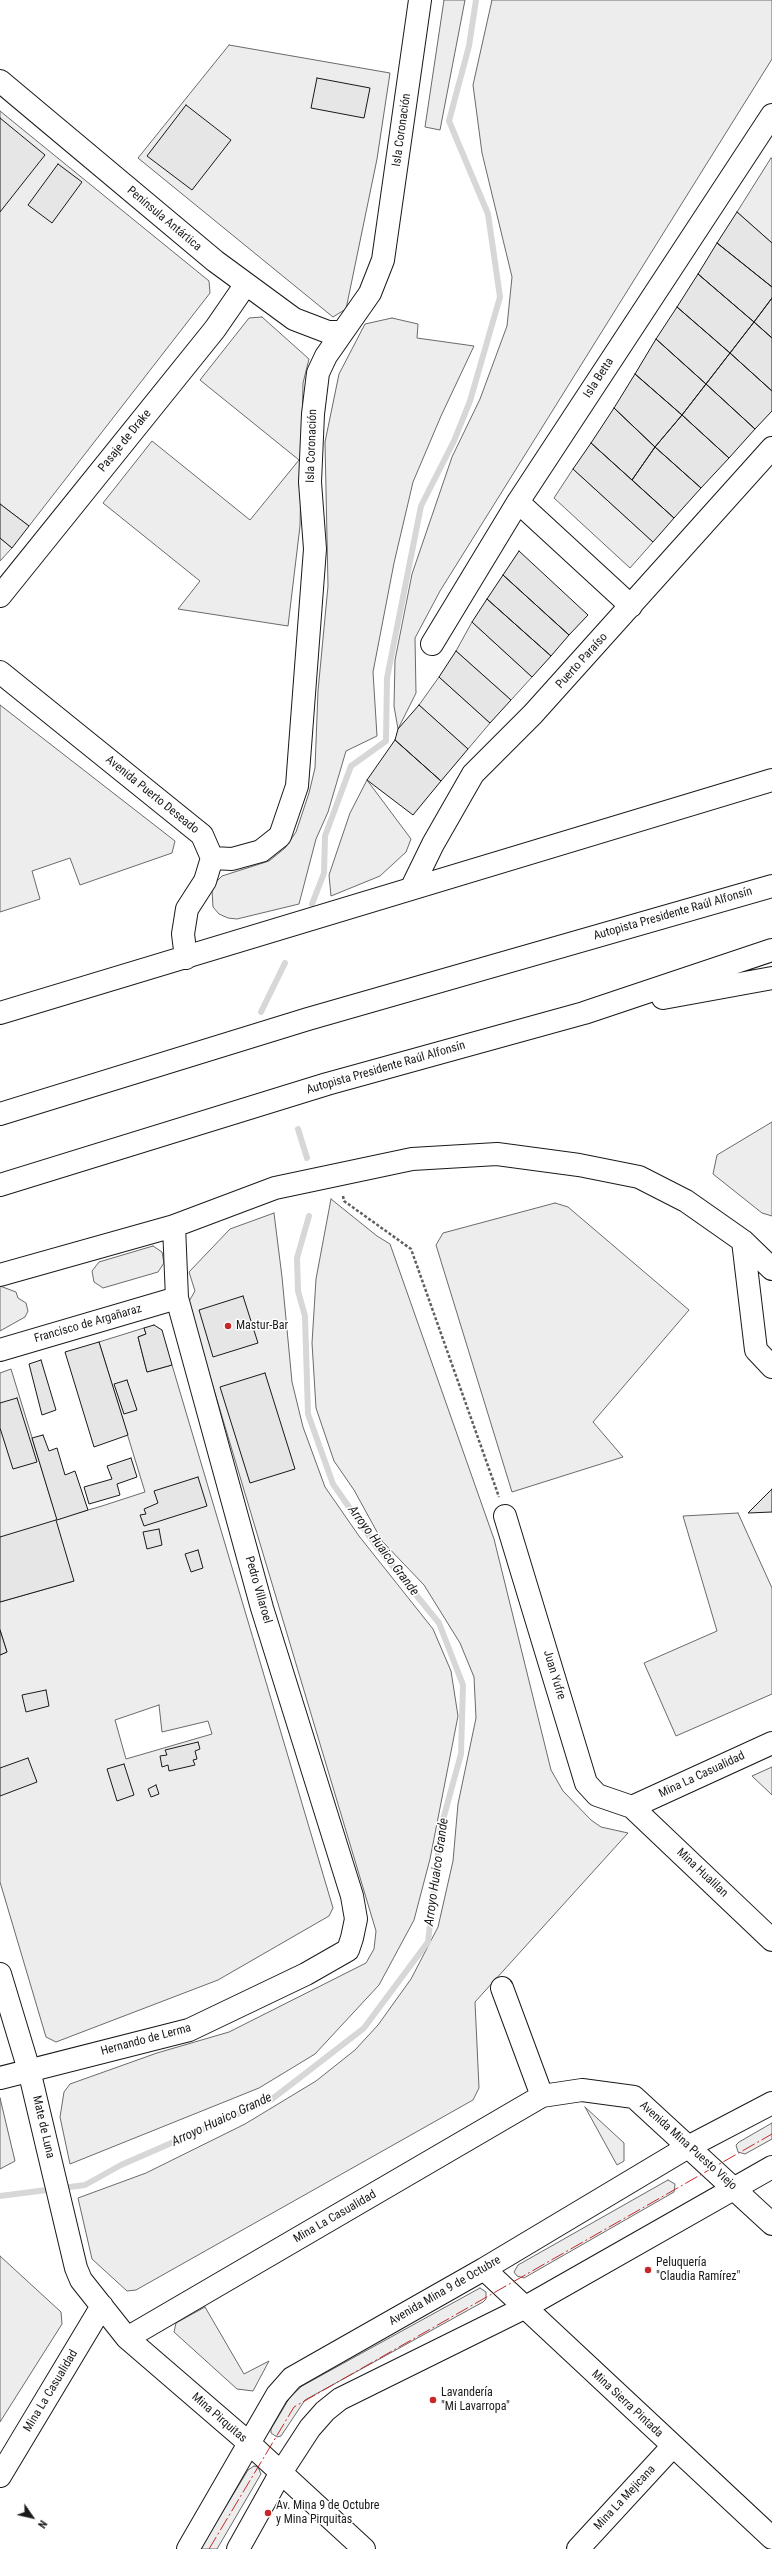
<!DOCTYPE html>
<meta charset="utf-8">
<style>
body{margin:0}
#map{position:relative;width:772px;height:2549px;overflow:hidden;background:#fff;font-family:"Roboto Condensed",sans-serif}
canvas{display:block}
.north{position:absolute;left:12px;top:2497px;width:40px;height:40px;-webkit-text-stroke:3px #fff;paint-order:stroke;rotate:124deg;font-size:11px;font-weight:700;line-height:16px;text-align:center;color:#1a1a1a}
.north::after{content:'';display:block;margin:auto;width:14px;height:18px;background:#1a1a1a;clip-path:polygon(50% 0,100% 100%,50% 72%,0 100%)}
</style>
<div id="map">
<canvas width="772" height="2549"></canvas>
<div class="north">N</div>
</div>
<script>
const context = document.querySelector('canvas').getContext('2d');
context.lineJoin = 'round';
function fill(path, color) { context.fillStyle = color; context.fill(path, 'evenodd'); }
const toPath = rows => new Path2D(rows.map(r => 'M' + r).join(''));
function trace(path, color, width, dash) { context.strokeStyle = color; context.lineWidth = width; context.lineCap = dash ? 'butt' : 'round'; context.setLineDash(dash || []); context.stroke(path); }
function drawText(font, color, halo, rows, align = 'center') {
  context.font = font + ' "Roboto Condensed",sans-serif'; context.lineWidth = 3; context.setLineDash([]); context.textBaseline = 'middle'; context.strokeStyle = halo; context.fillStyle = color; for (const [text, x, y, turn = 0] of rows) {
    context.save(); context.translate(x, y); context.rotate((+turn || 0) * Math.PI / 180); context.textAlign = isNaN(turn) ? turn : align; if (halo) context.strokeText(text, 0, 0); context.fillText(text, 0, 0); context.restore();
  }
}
const built = toPath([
 [444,0,465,0,440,130,425,127,444,0],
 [492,0,772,0,772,59,440,591,415,638,416,693,398,729,394,706,395,660,412,574,452,457,480,399,507,326,512,277,482,153,473,85,492,0],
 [229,45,390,73,377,159,346,309,333,317,138,158,229,45],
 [0,111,209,281,210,293,29,526,0,504,0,111],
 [771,158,772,159,772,243,737,212,771,158],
 [262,317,309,359,303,383,300,526,288,626,178,609,200,581,103,503,152,441,250,520,299,460,200,380,249,318,262,317],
 [392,318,418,324,417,338,474,346,441,416,413,482,394,563,373,672,377,736,346,751,328,812,316,839,299,904,237,919,228,918,219,914,213,907,212,890,216,882,222,876,269,861,285,848,296,832,309,793,315,768,318,691,328,586,325,442,339,374,365,324,392,318],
 [573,469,653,542,630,568,554,498,573,469],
 [0,538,12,548,0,561,0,538],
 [472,622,532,677,511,700,456,651,472,622],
 [439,677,490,723,468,749,419,705,439,677],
 [0,705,175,841,172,853,80,885,70,858,32,871,40,899,0,912,0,705],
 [367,780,411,839,406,852,380,876,331,896,329,875,350,813,367,780],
 [772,1122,772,1216,762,1213,713,1174,717,1155,772,1122],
 [331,1199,377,1236,390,1244,494,1539,551,1770,563,1791,591,1820,601,1827,628,1833,475,2002,479,2088,473,2100,136,2290,127,2291,92,2259,78,2198,146,2173,245,2124,316,2081,355,2050,378,2025,411,1979,438,1927,453,1861,458,1804,476,1718,474,1677,460,1643,424,1585,382,1541,354,1490,334,1461,316,1408,312,1343,316,1279,331,1199],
 [555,1203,568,1207,689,1310,593,1422,623,1457,512,1492,436,1245,443,1233,555,1203],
 [274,1213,282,1277,292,1382,303,1427,325,1487,359,1536,433,1629,451,1671,458,1716,430,1859,414,1920,379,1985,315,2054,259,2088,70,2164,60,2117,64,2092,70,2084,157,2053,229,2032,366,1963,374,1949,376,1931,188,1303,195,1291,189,1272,230,1229,274,1213],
 [153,1246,162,1252,164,1263,158,1272,103,1288,94,1282,92,1271,99,1262,153,1246],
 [0,1286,16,1292,18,1298,26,1303,28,1311,25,1317,0,1331,0,1286],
 [144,1328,146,1334,138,1337,147,1372,172,1365,333,1908,329,1916,218,1980,56,2042,46,2037,0,1882,0,1655,7,1652,0,1630,0,1602,74,1581,0,1537,0,1373,11,1369,57,1519,102,1506,145,1492,99,1342,144,1328],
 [159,1705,162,1732,208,1721,212,1734,126,1759,115,1720,159,1705],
 [738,1513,772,1588,772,1694,676,1736,644,1663,717,1631,683,1516,738,1513],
 [772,1767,772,1795,752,1776,772,1767],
 [0,2098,15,2161,0,2169,0,2098],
 [585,2107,624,2143,624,2161,617,2165,585,2107],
 [772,2123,772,2139,745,2154,738,2152,736,2145,739,2142,772,2123],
 [668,2180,675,2184,674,2192,524,2278,517,2276,514,2272,518,2265,668,2180],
 [0,2256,61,2312,62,2324,0,2422,0,2256],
 [480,2288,486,2292,486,2299,483,2302,305,2400,281,2436,277,2437,271,2433,271,2429,290,2397,302,2386,480,2288],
 [205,2307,244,2374,269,2361,253,2391,237,2389,174,2332,176,2323,205,2307],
 [254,2466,258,2467,261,2474,217,2549,200,2549,248,2470,254,2466]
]);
fill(built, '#ededed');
trace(built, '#6a6a6a', 1);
trace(toPath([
 [312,904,324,873,325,836,351,766,386,741,387,678,421,506,454,441,470,401,500,297,488,214,449,121,469,46,476,0],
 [261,1012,285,963],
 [298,1129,307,1158],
 [0,2196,85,2185,121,2165,272,2099,364,2028,428,1942,441,1827,461,1754,463,1685,439,1623,376,1546,333,1484,308,1414,305,1316,298,1291,297,1258,309,1216]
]), '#d7d7d7', 6);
const building = toPath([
 [317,78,370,88,364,118,311,108,317,78],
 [186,105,231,140,192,190,147,156,186,105],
 [0,118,45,155,0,212,0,118],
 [58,164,82,182,52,223,28,205,58,164],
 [737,212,772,243,772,287,717,243,737,212],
 [717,243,772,287,772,298,754,322,698,274,717,243],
 [698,274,754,322,730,353,677,307,698,274],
 [772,298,772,338,754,322,772,298],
 [677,307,730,353,706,384,656,339,677,307],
 [754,322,772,338,772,391,730,353,754,322],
 [656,339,706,384,682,415,635,374,656,339],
 [730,353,772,391,772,411,755,429,706,384,730,353],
 [635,374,682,415,655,447,614,408,635,374],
 [706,384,755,429,729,458,682,415,706,384],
 [614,408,655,447,632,480,591,443,614,408],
 [682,415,729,458,701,488,655,447,682,415],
 [591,443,674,518,653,542,573,469,591,443],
 [655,447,701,488,674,518,632,480,655,447],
 [0,504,29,526,12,548,0,538,0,504],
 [519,551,588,615,569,635,503,575,519,551],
 [503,575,569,635,551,656,487,599,503,575],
 [487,599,551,656,532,677,472,622,487,599],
 [456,651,511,700,490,723,439,677,456,651],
 [419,705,468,749,441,781,395,740,398,729,419,705],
 [395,740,441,781,413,815,367,780,395,740],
 [243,1296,258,1343,213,1357,199,1310,243,1296],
 [154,1325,162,1330,172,1365,147,1372,138,1337,146,1334,144,1328,154,1325],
 [99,1342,128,1435,94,1447,65,1352,99,1342],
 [41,1360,56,1410,42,1415,29,1364,41,1360],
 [265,1373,295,1469,250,1483,220,1387,265,1373],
 [127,1380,137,1410,124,1414,114,1384,127,1380],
 [17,1398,37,1462,13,1469,0,1428,0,1403,17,1398],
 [43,1435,49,1451,57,1448,65,1475,75,1471,88,1510,57,1520,32,1438,43,1435],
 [131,1458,137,1477,117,1484,120,1495,89,1504,84,1487,112,1479,107,1466,131,1458],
 [198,1477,207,1506,144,1526,140,1515,146,1514,144,1509,158,1503,154,1491,198,1477],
 [772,1489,772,1512,748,1513,772,1489],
 [56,1520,74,1581,0,1602,0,1537,56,1520],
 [159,1529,162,1545,147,1549,143,1532,159,1529],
 [198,1550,203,1568,191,1572,185,1554,198,1550],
 [0,1630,7,1652,0,1655,0,1630],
 [46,1690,49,1706,26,1712,22,1695,46,1690],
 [198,1742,200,1749,195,1751,197,1759,193,1760,195,1765,169,1771,168,1765,162,1767,160,1756,167,1755,165,1750,198,1742],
 [28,1758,37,1782,0,1796,0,1768,28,1758],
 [124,1764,134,1795,117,1801,107,1769,124,1764],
 [156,1785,159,1794,151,1797,148,1789,156,1785]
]);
fill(building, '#e6e6e6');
trace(building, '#1a1a1a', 1);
const minor = toPath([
 [0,81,215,261,294,319,328,332,342,332],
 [518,502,631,606],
 [0,596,215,329,246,284],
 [432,644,518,502,772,115],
 [0,672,202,835,212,858,205,881,187,909,183,934,186,958],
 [212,858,232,859,261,851,280,836,297,786,315,549,310,482,313,414,318,373,326,356,370,293,383,260,420,0],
 [412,887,433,844,473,774,533,714,772,448],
 [0,1013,772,780],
 [743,1241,756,1350,772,1367],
 [0,1275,174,1226,275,1188,412,1159,497,1154,579,1165,639,1177,686,1201,743,1241,772,1269],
 [0,1350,177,1298],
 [505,1516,586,1783,597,1795,632,1807,772,1940],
 [632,1807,772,1743],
 [0,1974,29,2070,76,2268,81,2280,127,2338,250,2444,364,2549],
 [502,1988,542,2096],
 [0,2078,189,2030,306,1974,348,1950,352,1938,356,1919,352,1896,262,1608,177,1298,174,1226],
 [484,2269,772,2538],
 [127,2338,542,2096,582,2090,634,2097,772,2224],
 [0,2476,102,2306],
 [188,2549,277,2395,292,2378,484,2269,688,2147,772,2103],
 [238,2549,280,2474,310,2428,325,2411,340,2399,524,2308,772,2167],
 [578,2549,672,2447]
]);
const highway = toPath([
 [663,998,772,978],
 [0,1114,308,1019,772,886],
 [0,1185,327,1084,584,1013,772,950]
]);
trace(minor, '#1a1a1a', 24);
trace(highway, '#1a1a1a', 24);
trace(toPath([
 [343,1196,344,1201,411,1249,499,1497]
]), '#5f5f5f', 2.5, [3, 2]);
trace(minor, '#fff', 22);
trace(highway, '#fff', 22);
trace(toPath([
 [209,2549,294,2407,772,2134]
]), '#c62828', 1, [14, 3, 2, 3]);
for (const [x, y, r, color] of [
 [228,1326,4,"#c62828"],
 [648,2270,4,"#c62828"],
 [433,2400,4,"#c62828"],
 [268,2513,4,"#c62828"]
]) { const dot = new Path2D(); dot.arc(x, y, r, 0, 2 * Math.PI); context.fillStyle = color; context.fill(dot); trace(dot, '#fff', 1.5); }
drawText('12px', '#1a1a1a', '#fff', [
 ["Isla Coronación",402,130,-82],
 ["Península Antártica",164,219,40],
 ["Isla Betta",599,378,-57],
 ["Pasaje de Drake",125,441,-51],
 ["Isla Coronación",312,446,-88],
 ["Puerto Paraíso",582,661,-48],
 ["Avenida Puerto Deseado",152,795,39],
 ["Autopista Presidente Raúl Alfonsín",673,914,-16],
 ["Autopista Presidente Raúl Alfonsín",386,1068,-16],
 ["Francisco de Argañaraz",88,1324,-16],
 ["Pedro Villaroel",258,1590,74],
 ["Juan Yufre",554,1675,73],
 ["Mina La Casualidad",702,1775,-25],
 ["Mina Hualilan",702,1873,43],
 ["Hernando de Lerma",146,2040,-15],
 ["Mate de Luna",43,2127,77],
 ["Avenida Mina Puesto Viejo",688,2146,42],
 ["Mina La Casualidad",335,2217,-30],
 ["Avenida Mina 9 de Octubre",445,2291,-30],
 ["Mina La Casualidad",51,2391,-59],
 ["Mina Sierra Pintada",627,2404,43],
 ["Mina Pirquitas",219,2418,41],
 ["Mina La Mejicana",625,2498,-47]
]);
drawText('12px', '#1a1a1a', '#fff', [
 ["Mastur-Bar",236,1326],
 ["Peluquería",656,2263],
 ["\"Claudia Ramírez\"",656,2277],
 ["Lavandería",441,2393],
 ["\"Mi Lavarropa\"",441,2407],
 ["Av. Mina 9 de Octubre",276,2506],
 ["y Mina Pirquitas",276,2520]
], 'left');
drawText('italic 13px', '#1a1a1a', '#fff', [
 ["Arroyo Huaico Grande",383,1551,53],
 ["Arroyo Huaico Grande",437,1872,-82],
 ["Arroyo Huaico Grande",222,2120,-25]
]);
</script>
